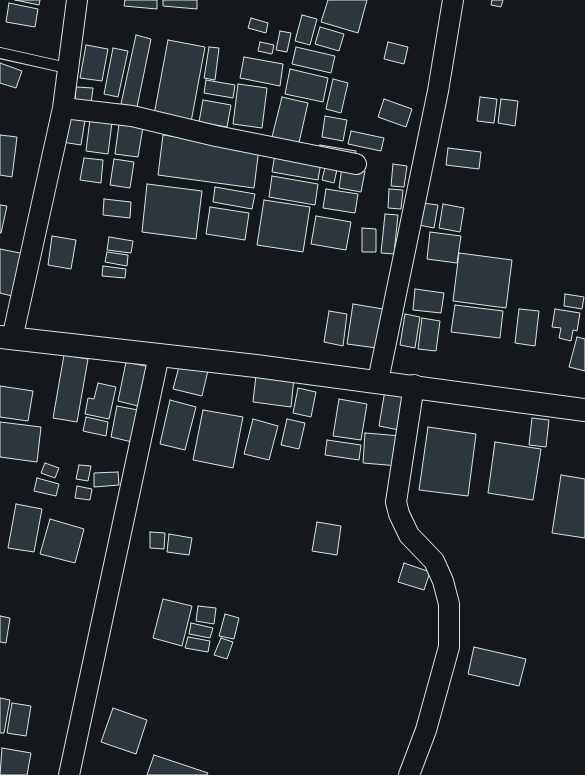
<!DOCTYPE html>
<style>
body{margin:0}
canvas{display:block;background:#14181c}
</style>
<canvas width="585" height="775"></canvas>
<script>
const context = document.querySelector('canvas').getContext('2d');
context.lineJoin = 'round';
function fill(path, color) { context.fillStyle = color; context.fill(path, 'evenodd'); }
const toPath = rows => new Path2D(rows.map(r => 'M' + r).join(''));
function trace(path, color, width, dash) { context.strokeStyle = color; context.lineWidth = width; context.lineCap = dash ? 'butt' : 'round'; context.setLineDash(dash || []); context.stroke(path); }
const building = toPath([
 [15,0,40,0,39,5,15,0],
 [125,0,157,0,157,9,124,6,125,0],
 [163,0,197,0,197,9,163,6,163,0],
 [328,0,367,0,358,33,321,22,328,0],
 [492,0,503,0,501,7,491,5,492,0],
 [9,3,38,9,35,27,6,22,9,3],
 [302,15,317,19,310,45,295,41,302,15],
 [251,18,268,23,266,33,248,28,251,18],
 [320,27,344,34,339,51,315,44,320,27],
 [280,31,291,33,287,52,276,50,280,31],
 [136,35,151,39,137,107,121,104,136,35],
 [168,40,205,47,191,122,154,115,168,40],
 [260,42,274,45,272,54,258,51,260,42],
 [388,42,408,47,404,64,384,59,388,42],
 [86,45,108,49,102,81,80,78,86,45],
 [209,47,219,48,215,80,204,78,209,47],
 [296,47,335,56,331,73,292,64,296,47],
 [113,48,128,51,118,97,104,94,113,48],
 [244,57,283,64,280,86,240,78,244,57],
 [0,63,22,71,16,88,0,83,0,63],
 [290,69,328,78,323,102,285,94,290,69],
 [333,79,348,83,341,113,326,109,333,79],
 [206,80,235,85,233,98,204,93,206,80],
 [238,84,267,88,262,128,233,124,238,84],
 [76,87,93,88,91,104,75,102,76,87],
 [282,97,308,103,298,147,271,141,282,97],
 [480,97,497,99,494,123,477,121,480,97],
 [384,99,412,109,406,127,378,117,384,99],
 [501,99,518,101,515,126,498,123,501,99],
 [203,100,231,105,227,127,199,122,203,100],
 [91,111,113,114,108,154,86,151,91,111],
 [325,116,347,120,343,141,322,137,325,116],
 [66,117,85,120,81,145,62,142,66,117],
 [119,124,143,127,138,157,115,154,119,124],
 [351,131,384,138,381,151,348,144,351,131],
 [0,135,17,137,12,177,0,175,0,135],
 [163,135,259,148,254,188,158,175,163,135],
 [320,145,356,151,354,160,319,154,320,145],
 [448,148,481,152,479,169,446,165,448,148],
 [275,154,321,162,318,180,272,172,275,154],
 [84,158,103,160,101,183,80,180,84,158],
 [114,159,134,162,130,188,110,185,114,159],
 [326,163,338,165,334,183,322,180,326,163],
 [393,164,407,166,404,187,391,186,393,164],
 [342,167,365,171,361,192,339,188,342,167],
 [272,176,318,184,315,205,269,197,272,176],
 [147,184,202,191,196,239,142,232,147,184],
 [215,187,255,194,252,209,213,202,215,187],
 [326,189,358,194,355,213,323,208,326,189],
 [389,189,403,190,401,209,388,208,389,189],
 [104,199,131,202,130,218,103,215,104,199],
 [264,200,310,207,303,252,257,245,264,200],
 [422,203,438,205,434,228,419,225,422,203],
 [443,204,464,208,460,232,439,228,443,204],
 [0,205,7,206,1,233,0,233,0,205],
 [210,207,249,213,245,240,206,234,210,207],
 [385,214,398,215,394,254,381,253,385,214],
 [316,216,351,222,346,250,311,244,316,216],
 [362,228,376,229,376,252,362,252,362,228],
 [430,232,461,236,457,263,427,259,430,232],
 [52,236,76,240,71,269,48,265,52,236],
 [109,237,133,241,131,253,107,250,109,237],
 [0,249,25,254,16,297,0,293,0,249],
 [107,252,128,255,127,266,105,262,107,252],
 [459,253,512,260,506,308,453,301,459,253],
 [103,266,126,269,125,278,102,276,103,266],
 [415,289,444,293,441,313,413,310,415,289],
 [565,294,584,297,582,309,564,306,565,294],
 [353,304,383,309,377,348,347,344,353,304],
 [455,305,503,311,500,338,451,332,455,305],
 [519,309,539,311,535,346,515,343,519,309],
 [555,309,580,313,577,331,573,330,571,341,559,338,561,328,552,327,555,309],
 [329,311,347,314,343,346,324,342,329,311],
 [405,314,420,317,415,348,400,345,405,314],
 [422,318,440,321,436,351,418,349,422,318],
 [577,337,585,339,585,371,569,367,577,337],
 [64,355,88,359,77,422,53,418,64,355],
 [181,359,209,366,202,396,173,389,181,359],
 [126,362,150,367,142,407,118,401,126,362],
 [256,375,294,378,291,407,253,402,256,375],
 [98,383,116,387,109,419,85,414,88,398,94,399,98,383],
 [0,386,33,391,28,421,0,417,0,386],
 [298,388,316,392,311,417,293,413,298,388],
 [385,390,406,394,399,430,379,426,385,390],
 [339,399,367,404,361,440,333,436,339,399],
 [170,400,196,407,185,450,160,444,170,400],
 [117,406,138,410,132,442,111,437,117,406],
 [203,410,243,417,233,468,193,460,203,410],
 [86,417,108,422,106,436,83,431,86,417],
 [532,418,549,420,546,447,529,445,532,418],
 [253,419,278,426,269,460,244,454,253,419],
 [287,419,305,423,299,449,281,445,287,419],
 [0,422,41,427,37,462,0,457,0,422],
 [428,427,476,434,468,496,419,490,428,427],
 [365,433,401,436,399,466,363,463,365,433],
 [327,440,361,445,359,460,325,455,327,440],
 [495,442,541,449,533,500,488,493,495,442],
 [45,463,59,468,55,478,41,473,45,463],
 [79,465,91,466,88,481,76,479,79,465],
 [118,472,119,485,94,487,94,473,118,472],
 [561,475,585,479,585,538,552,533,561,475],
 [37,478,59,484,56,496,34,491,37,478],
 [77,486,92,489,90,500,75,498,77,486],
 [16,504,42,509,34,552,8,548,16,504],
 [50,519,84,529,75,563,40,554,50,519],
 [317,522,341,526,337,555,312,551,317,522],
 [150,532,165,533,164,549,150,548,150,532],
 [169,534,192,538,189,555,167,552,169,534],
 [404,563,430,572,424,590,398,582,404,563],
 [163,599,192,606,182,646,153,638,163,599],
 [198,606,216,608,214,624,196,621,198,606],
 [225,614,239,618,234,639,219,636,225,614],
 [0,616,10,618,6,643,0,642,0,616],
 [191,623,213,628,210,638,189,634,191,623],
 [188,637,210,641,208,652,185,648,188,637],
 [221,638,233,642,227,659,214,655,221,638],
 [474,647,526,659,519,686,468,674,474,647],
 [0,698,10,700,4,733,0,733,0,698],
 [12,703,31,706,26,736,7,733,12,703],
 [113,708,147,720,136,754,101,742,113,708],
 [2,748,31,753,27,775,0,775,2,748],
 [154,755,208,773,207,775,147,775,154,755]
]);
fill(building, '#2c363c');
trace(building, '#d8e6dc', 1);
const lane = toPath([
 [0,53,67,68]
]);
const street = toPath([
 [63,108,132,116,216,136,356,164],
 [12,339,63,108,77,0],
 [378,381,438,91,453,0],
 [69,775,159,355],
 [409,775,426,730,449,647,449,604,443,581,434,561,409,535,399,514,396,502,414,385]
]);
const secondary = toPath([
 [0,337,256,366,585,410]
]);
trace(lane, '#d8e6dc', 12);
trace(street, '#d8e6dc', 22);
trace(secondary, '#d8e6dc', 24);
trace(lane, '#14181c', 10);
trace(street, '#14181c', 20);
trace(secondary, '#14181c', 22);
</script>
